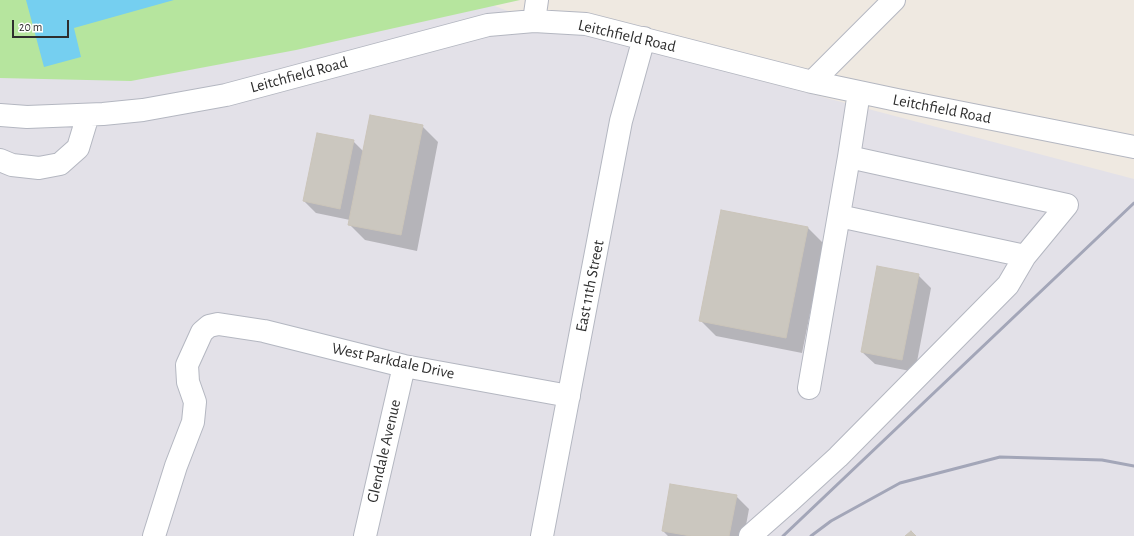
<!DOCTYPE html>
<style>
body{margin:0}
#map{position:relative;width:1134px;height:536px;overflow:hidden;background:#efe9e1;font-family:"Alegreya Sans",sans-serif}
canvas{display:block}
.scale{position:absolute;left:12px;top:20px;width:57px;height:18px;box-sizing:border-box;border:2px solid #2e2e2e;border-top:0;padding-left:5px;font-size:12px;line-height:14px;white-space:nowrap;color:#2e2e2e;-webkit-text-stroke:3px #fff;paint-order:stroke}
</style>
<div id="map">
<canvas width="1134" height="536"></canvas>
<div class="scale">20 m</div>
</div>
<script>
const context = document.querySelector('canvas').getContext('2d');
context.lineJoin = 'round';
function fill(path, color) { context.fillStyle = color; context.fill(path, 'evenodd'); }
const toPath = rows => new Path2D(rows.map(r => 'M' + r).join(''));
function trace(path, color, width, dash) { context.strokeStyle = color; context.lineWidth = width; context.lineCap = dash ? 'butt' : 'round'; context.setLineDash(dash || []); context.stroke(path); }
function drawText(font, color, halo, rows, align = 'center') {
  context.font = font + ' "Alegreya Sans",sans-serif'; context.lineWidth = 4; context.setLineDash([]); context.textBaseline = 'middle'; context.strokeStyle = halo; context.fillStyle = color; for (const [text, x, y, turn = 0] of rows) {
    context.save(); context.translate(x, y); context.rotate((+turn || 0) * Math.PI / 180); context.textAlign = isNaN(turn) ? turn : align; if (halo) context.strokeText(text, 0, 0); context.fillText(text, 0, 0); context.restore();
  }
}
fill(toPath([
 [0,0,479,0,534,21,1134,179,1134,536,0,536]
]), '#e3e1e8');
fill(toPath([
 [0,0,520,0,296,50,131,81,0,78]
]), '#b6e59e');
fill(toPath([
 [26,0,174,0,74,28,81,57,44,67]
]), '#75cff0');
fill(toPath([
 [422,126,438,142,417,251,365,240,349,224,350,220,316,213,304,201,353,141,363,151],
 [722,211,808,228,824,244,802,353,716,336,700,320],
 [918,275,931,288,915,372,875,364,862,352],
 [736,496,749,509,744,536,668,536,663,531]
]), '#0003');
const building = toPath([
 [370,115,423,125,401,235,348,225,370,115],
 [317,133,354,140,340,209,303,201,317,133],
 [721,210,808,227,786,338,699,321,721,210],
 [877,266,919,274,902,360,861,352,877,266],
 [670,484,737,495,729,536,691,536,662,531,670,484],
 [911,531,916,536,905,536,911,531]
]);
fill(building, '#cbc7bf');
trace(building, '#cbc5ba', 1);
const minor = toPath([
 [534,21,537,0],
 [812,82,894,0],
 [0,115,27,117,103,114,143,110,226,95,488,25,534,21,586,24,812,82,897,100,1134,147],
 [0,160,12,165,39,168,60,164,78,148,88,115],
 [839,216,1025,256,1067,205,849,157,859,92],
 [809,388,849,157],
 [154,536,176,466,193,422,195,402,188,382,187,365,202,332,209,326,218,324,264,331,404,366,569,396],
 [365,536,404,366],
 [542,536,621,121,644,38],
 [750,536,791,500,838,457,1008,285,1025,256]
]);
trace(minor, '#b4b7c1', 24);
trace(minor, '#fff', 22);
trace(toPath([
 [783,536,1134,203],
 [811,536,831,521,900,483,1000,457,1102,460,1134,466]
]), '#a3a6b8', 3);
drawText('16px', '#2e2e2e', '#fff', [
 ["Leitchfield Road",627,36,13],
 ["Leitchfield Road",299,75,-15],
 ["Leitchfield Road",942,109,11],
 ["East 11th Street",590,286,-79],
 ["West Parkdale Drive",393,361,12],
 ["Glendale Avenue",384,451,-77]
]);
</script>
